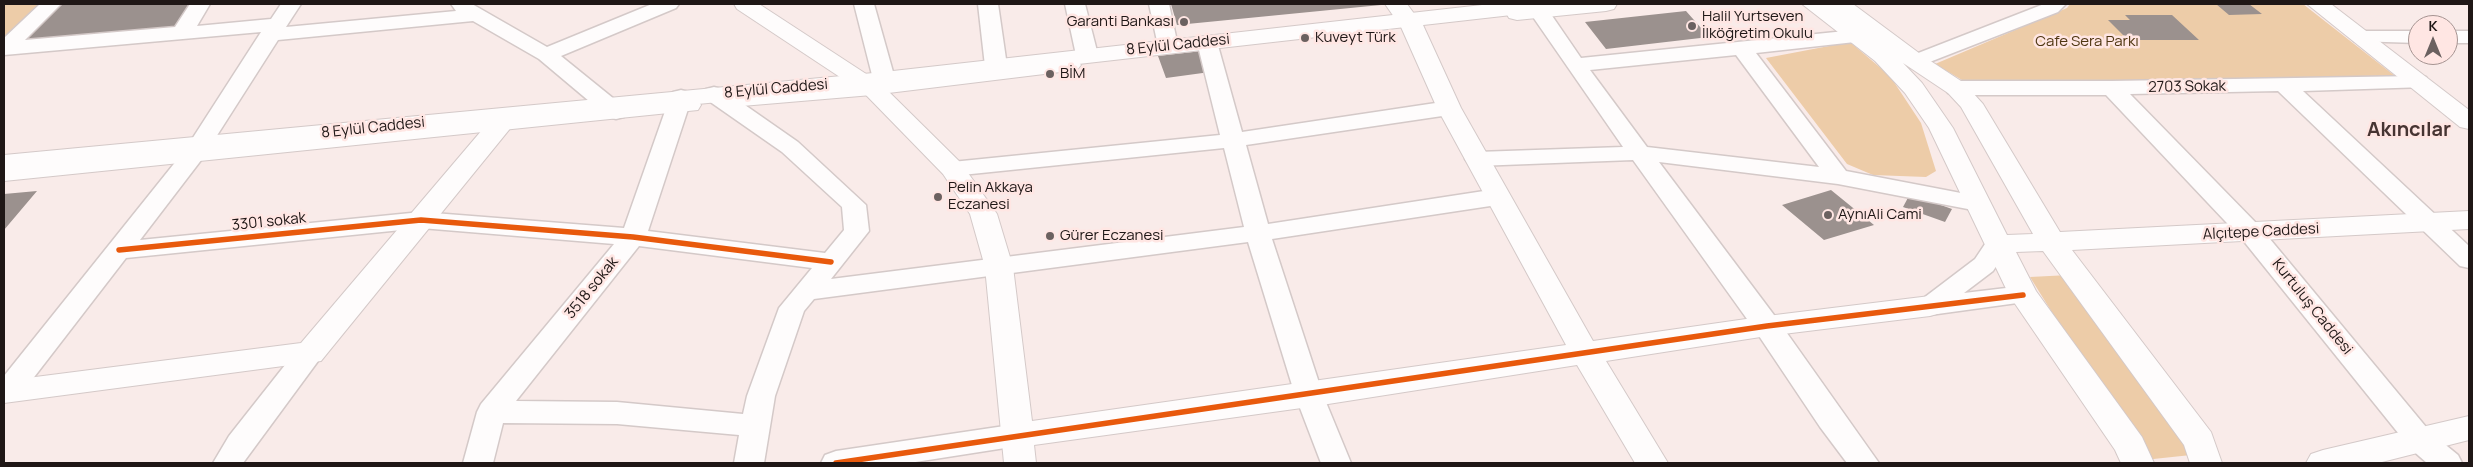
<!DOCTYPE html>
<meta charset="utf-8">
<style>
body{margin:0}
#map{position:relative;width:2473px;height:467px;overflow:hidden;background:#f9ebe9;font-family:Manrope,sans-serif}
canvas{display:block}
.frame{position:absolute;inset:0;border:5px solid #1f1716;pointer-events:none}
.north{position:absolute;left:2408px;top:15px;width:50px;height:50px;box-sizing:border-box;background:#ffe6e3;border:1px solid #a59391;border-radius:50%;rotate:0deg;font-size:14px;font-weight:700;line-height:20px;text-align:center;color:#1f1716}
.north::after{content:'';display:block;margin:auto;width:18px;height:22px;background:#6b6160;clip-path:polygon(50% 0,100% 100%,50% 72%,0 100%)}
</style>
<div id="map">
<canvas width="2473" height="467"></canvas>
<div class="frame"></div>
<div class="north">K</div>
</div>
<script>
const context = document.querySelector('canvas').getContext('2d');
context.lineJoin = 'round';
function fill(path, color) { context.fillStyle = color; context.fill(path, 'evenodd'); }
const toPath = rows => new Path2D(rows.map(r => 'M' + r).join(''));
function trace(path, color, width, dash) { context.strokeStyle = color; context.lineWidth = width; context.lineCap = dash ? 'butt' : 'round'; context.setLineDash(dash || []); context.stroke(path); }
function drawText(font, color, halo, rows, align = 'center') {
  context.font = font + ' Manrope,sans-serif'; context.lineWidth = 5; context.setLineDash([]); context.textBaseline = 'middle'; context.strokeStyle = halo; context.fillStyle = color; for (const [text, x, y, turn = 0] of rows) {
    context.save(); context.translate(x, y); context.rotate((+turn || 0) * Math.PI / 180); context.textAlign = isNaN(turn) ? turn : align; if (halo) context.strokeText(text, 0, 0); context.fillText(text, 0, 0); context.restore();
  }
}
fill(toPath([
 [4,4,53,4,4,44],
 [2070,4,2303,4,2395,76,1967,83,1935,64,2067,8],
 [1850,42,1890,76,1921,123,1936,171,1926,177,1873,175,1847,164,1766,58],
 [2069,275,2191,455,2144,460,2030,277]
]), '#edcca8');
fill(toPath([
 [59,4,195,4,178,33,9,45],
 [1171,4,1381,4,1381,5,1177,25],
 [2216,4,2249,4,2262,14,2229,15],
 [1686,11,1709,37,1606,49,1585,22],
 [2125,15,2172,15,2199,40,2128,40,2108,20,2130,20],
 [1202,51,1210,72,1166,78,1158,56],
 [1831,190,1874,225,1824,240,1782,205],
 [37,191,4,230,4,194],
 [1910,194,1952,209,1945,222,1903,207]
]), '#9b918e');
const minor = toPath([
 [40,4,61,4,25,40,175,27,190,4,210,4,197,26,271,19,281,4,301,4,286,27,456,11,451,4,472,4,547,47,652,4,679,4,676,8,561,56,624,107,627,112,624,117,616,119,608,117,539,59,473,21,278,40,202,159,140,240,421,212,624,228,670,97,673,92,681,90,689,92,692,97,648,231,825,253,844,230,842,207,782,152,706,99,703,94,706,89,714,87,722,89,798,142,866,205,869,231,831,279,1244,227,1224,148,952,176,944,174,940,169,944,164,952,162,1220,135,1197,42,1200,38,1207,36,1214,38,1217,42,1242,132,1449,101,1457,103,1460,108,1457,113,1449,115,1246,145,1268,224,1497,189,1506,192,1509,197,1506,202,1497,205,1272,239,1323,395,1351,463,1321,463,1295,395,1248,242,814,299,804,311,775,396,764,463,734,463,739,435,617,424,503,423,493,463,463,463,477,412,481,404,614,244,421,228,126,258,18,398,8,401,4,400,4,376,185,150,261,32,4,55,4,38,40,4],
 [639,246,812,268,779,308,747,396,743,414,617,402,516,401,639,246],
 [854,4,874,4,895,79,892,84,884,85,876,84,873,79,854,4],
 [978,4,998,4,1007,66,1004,71,996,72,988,71,985,66,978,4],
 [1065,4,1085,4,1098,55,1094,59,1087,61,1080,59,1076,55,1065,4],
 [1149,4,1169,4,1178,46,1175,50,1168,52,1161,50,1158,46,1149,4],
 [1524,4,1544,4,1581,58,1855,30,1862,32,1865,36,1862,40,1855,42,1756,53,1846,171,1987,198,1990,203,1987,208,1978,211,1838,184,1659,162,1777,319,1879,463,1847,463,1820,427,1757,333,1633,160,1477,166,1469,164,1465,159,1469,154,1477,152,1623,147,1524,4],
 [1736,55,1819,167,1647,147,1590,70,1736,55],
 [2044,4,2066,4,2058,12,1922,65,1915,67,1908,65,1904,61,1908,57,2044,4],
 [2361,31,2418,31,2418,43,2354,41,2351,37,2354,33,2361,31],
 [2448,31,2469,31,2469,43,2448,43,2448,31],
 [2418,76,2426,77,2429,82,2426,87,2303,91,2469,246,2469,268,2460,266,2278,91,2130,94,2260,227,2431,433,2458,455,2462,463,2427,463,2411,449,2242,239,2106,95,1956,95,1948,93,1945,88,1948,83,1956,81,2112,81,2418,76],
 [1998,236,2007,238,2011,244,1993,271,1964,293,2023,286,2032,289,2036,295,2032,301,1930,315,1921,312,1917,306,1921,300,1975,259,1989,238,1998,236],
 [310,343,320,346,324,353,243,463,213,463,229,436,300,346,310,343],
 [1018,424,1028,427,1033,435,1028,443,1018,446,909,463,821,463,825,455,836,451,1018,424]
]);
const tertiary = toPath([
 [734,4,759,4,880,83,961,163,997,214,1013,267,1032,421,1566,345,1437,108,1401,27,1396,19,1399,14,1407,12,1415,14,1423,25,1461,108,1593,341,1767,316,1930,296,1940,299,1945,306,1940,313,1930,316,1767,336,1606,361,1668,463,1635,463,1577,365,1309,407,1034,445,1036,463,1004,463,985,267,970,214,943,174,864,93,737,9,734,4],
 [508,108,517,110,520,115,517,120,321,361,4,403,4,381,301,343,499,110,508,108]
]);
const secondary = toPath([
 [1385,4,1407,4,1418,19,1415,24,1407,26,1399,24,1385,4],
 [1543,4,1617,4,1614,9,1606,11,1517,20,1509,18,1506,13,1509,8,1543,4],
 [1802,4,1853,4,1923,56,1964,83,1983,104,2060,232,2469,211,2469,229,2072,250,2211,432,2222,463,2190,463,2184,445,2043,251,2016,252,2036,291,2142,437,2154,463,2121,463,2115,450,2009,295,1929,128,1905,93,1875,61,1802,4],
 [1903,63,1948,93,1961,107,2033,234,2007,235,1953,128,1922,83,1903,63],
 [2307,4,2331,4,2469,110,2469,129,2460,127,2307,4],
 [1069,58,1077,60,1081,65,1077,70,872,95,742,106,733,104,730,99,733,94,742,92,872,81,1069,58],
 [689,98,698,100,701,105,698,110,4,181,4,165,689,98],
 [2469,416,2469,440,2378,463,2306,463,2311,454,2323,450,2469,416]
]);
const primary = toPath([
 [1491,4,1558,4,1555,9,1547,11,884,86,4,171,4,155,884,72,1491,4]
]);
trace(minor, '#d4c9c8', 3);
trace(tertiary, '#d4c9c8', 2);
trace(secondary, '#d4c9c8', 2);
trace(primary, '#d4c9c8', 2);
fill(minor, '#fefcfc');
fill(tertiary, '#fefcfc');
fill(secondary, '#fefcfc');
fill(primary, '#fefcfc');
trace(toPath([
 [119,250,421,220,633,237,831,262],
 [836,463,1767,326,2023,295]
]), '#e8590c', 5.5);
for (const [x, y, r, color] of [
 [1184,22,5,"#6b6160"],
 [1692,26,5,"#6b6160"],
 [1305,38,5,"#6b6160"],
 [1050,74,5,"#6b6160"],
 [938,197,5,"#6b6160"],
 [1828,215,5,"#6b6160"],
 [1050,236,5,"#6b6160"]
]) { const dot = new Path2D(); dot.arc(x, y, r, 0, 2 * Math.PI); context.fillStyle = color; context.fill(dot); trace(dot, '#ffe6e3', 2); }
drawText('15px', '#1f1716', '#ffe6e3', [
 ["Halil Yurtseven",1702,17],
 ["İlköğretim Okulu",1702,34],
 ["Garanti Bankası",1174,22,"right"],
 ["Kuveyt Türk",1315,38],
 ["BİM",1060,74],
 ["Pelin Akkaya",948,188],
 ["Eczanesi",948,205],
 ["AynıAli Cami",1838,215],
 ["Gürer Eczanesi",1060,236]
], 'left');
drawText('15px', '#503712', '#ffe6e3', [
 ["Cafe Sera Parkı",2087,42]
]);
drawText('15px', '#1f1716', '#ffe6e3', [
 ["8 Eylül Caddesi",1178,45,-6],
 ["2703 Sokak",2187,87,-1],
 ["8 Eylül Caddesi",776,89,-5],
 ["8 Eylül Caddesi",373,128,-6],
 ["3301 sokak",269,222,-6],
 ["Alçıtepe Caddesi",2261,232,-3],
 ["3518 sokak",592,288,-51],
 ["Kurtuluş Caddesi",2312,307,51]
]);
drawText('bold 20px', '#473432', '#ffe6e3', [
 ["Akıncılar",2409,130]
]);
</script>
